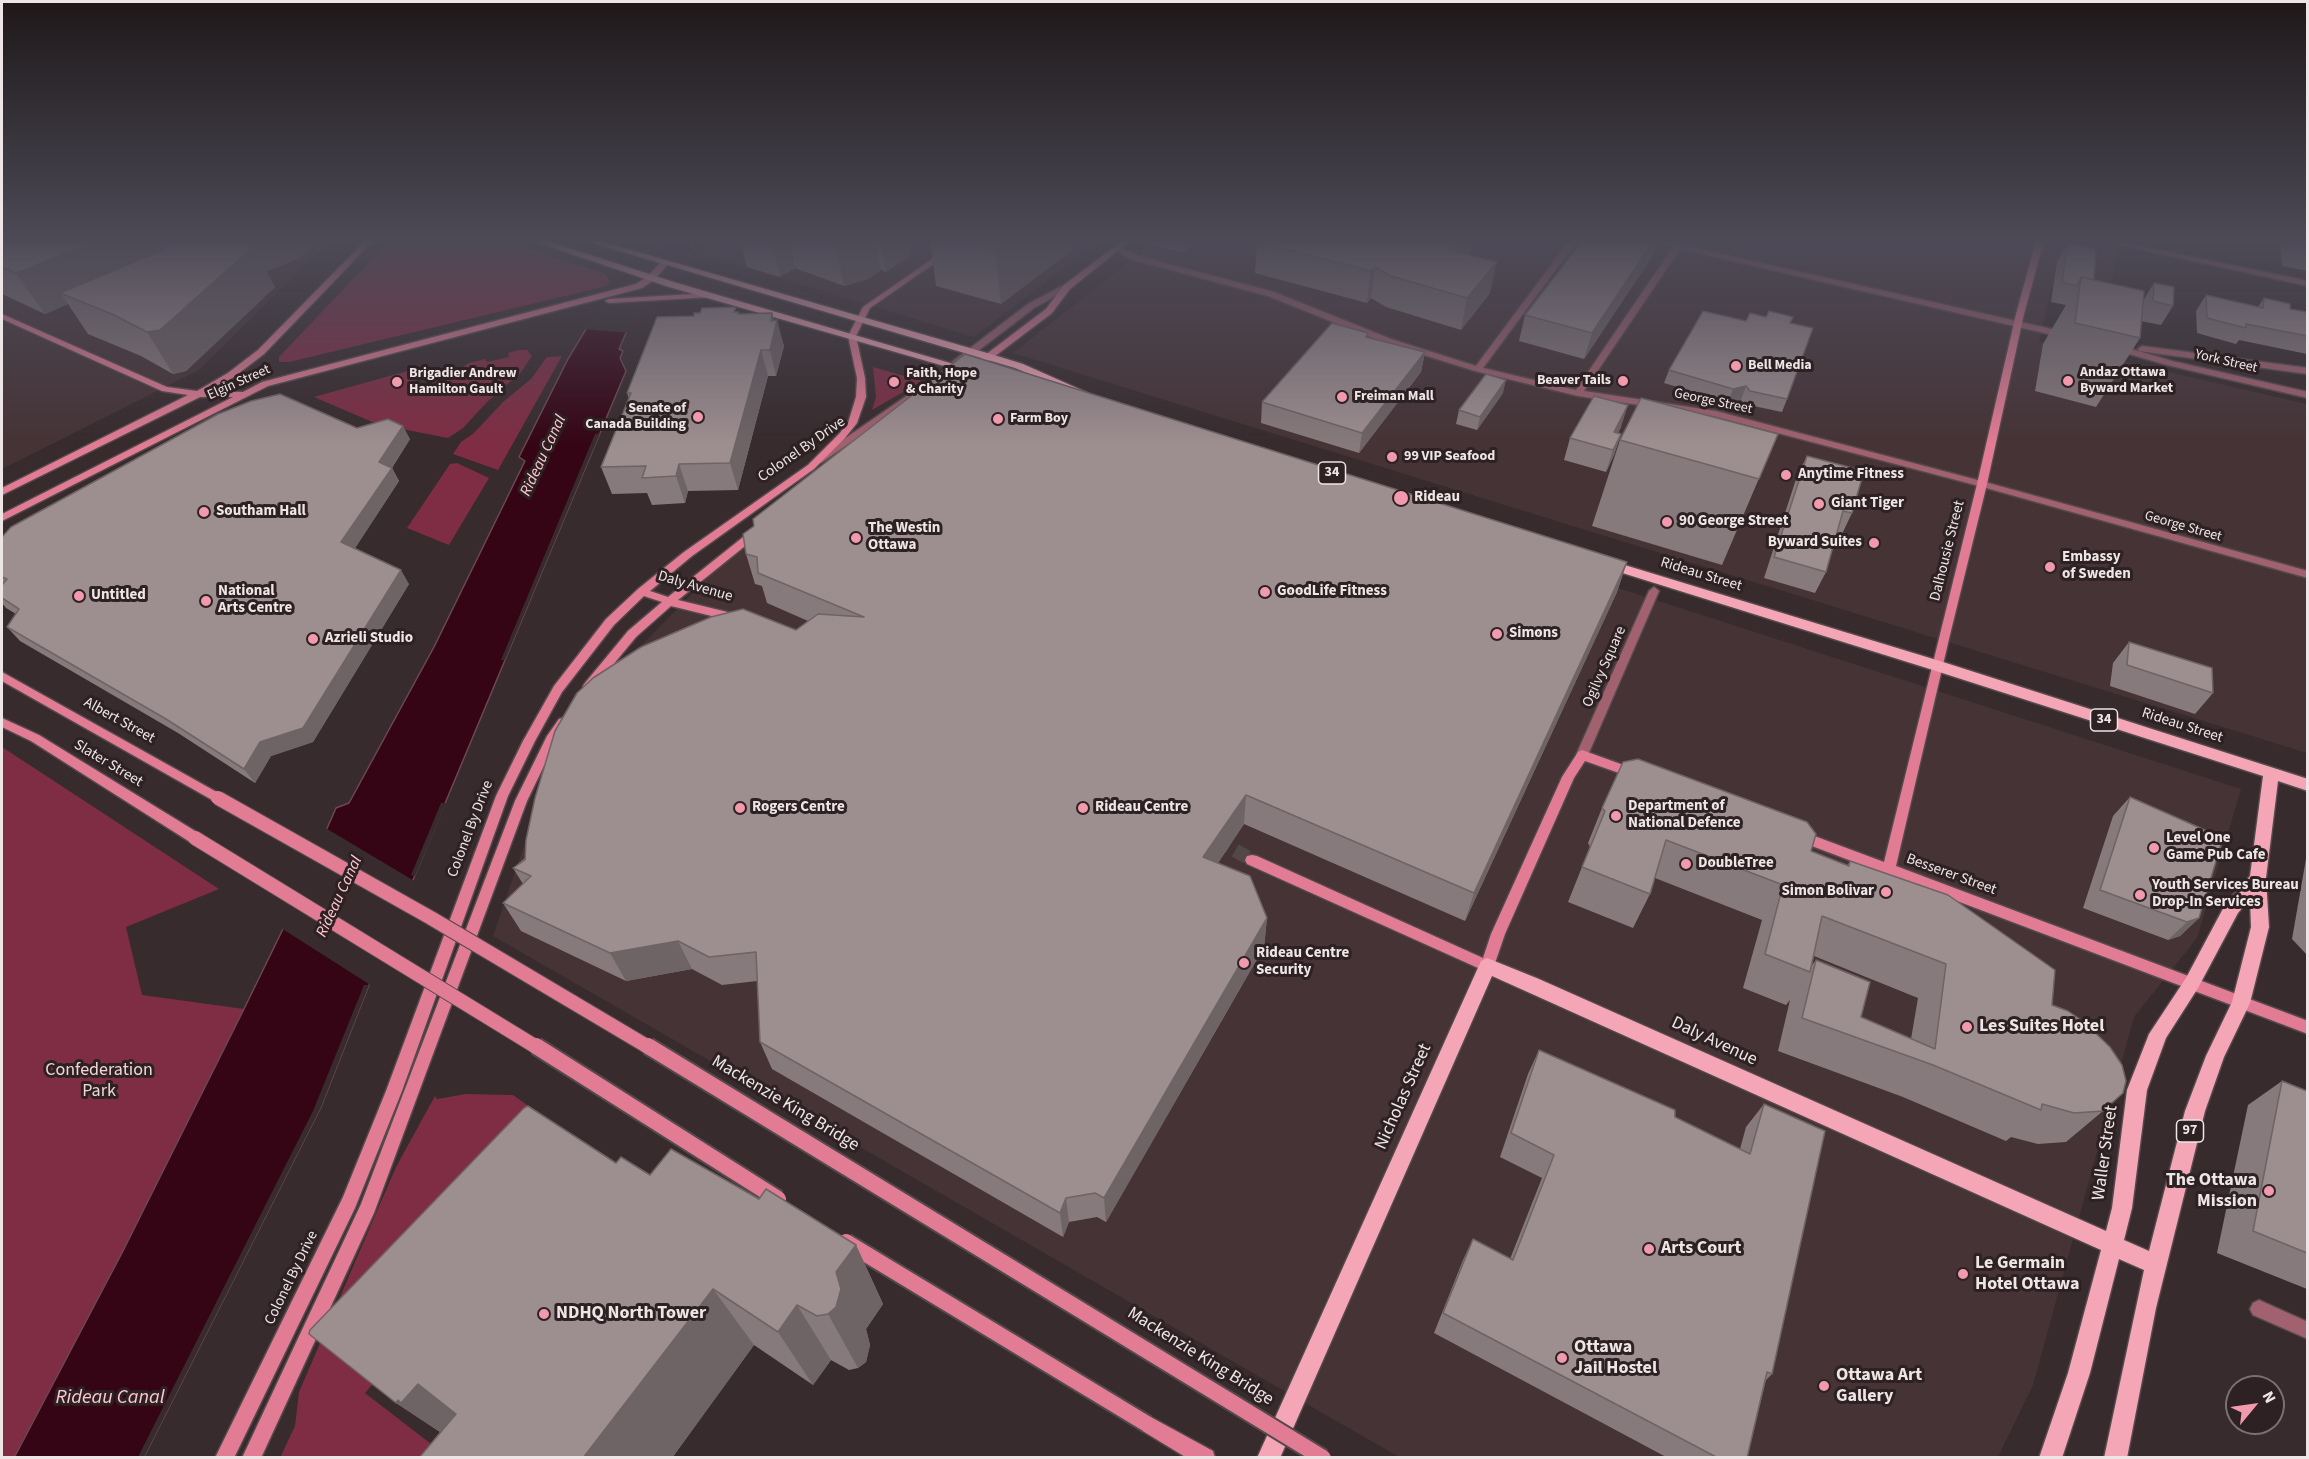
<!DOCTYPE html>
<style>
body{margin:0}
#map{position:relative;width:2309px;height:1459px;overflow:hidden;background:#372b2d;font-family:"Source Sans 3",sans-serif}
canvas{display:block}
.frame{position:absolute;inset:0;border:3px solid #eee5e7;pointer-events:none}
.north{position:absolute;left:2225px;top:1375px;width:60px;height:60px;box-sizing:border-box;background:#2d2123;border:2px solid #7a6f71;border-radius:50%;rotate:61deg;font-size:16px;font-weight:700;line-height:24px;text-align:center;color:#eee5e7}
.north::after{content:'';display:block;margin:auto;width:21px;height:27px;background:#f29aad;clip-path:polygon(50% 0,100% 100%,50% 72%,0 100%)}
</style>
<div id="map">
<canvas width="2309" height="1459"></canvas>
<div class="frame"></div>
<div class="north">N</div>
</div>
<script>
const context = document.querySelector('canvas').getContext('2d');
context.lineJoin = 'round';
function fill(path, color) { context.fillStyle = color; context.fill(path, 'evenodd'); }
const toPath = rows => new Path2D(rows.map(r => 'M' + r).join(''));
function trace(path, color, width, dash) { context.strokeStyle = color; context.lineWidth = width; context.lineCap = dash ? 'butt' : 'round'; context.setLineDash(dash || []); context.stroke(path); }
function drawText(font, color, halo, rows, align = 'center') {
  context.font = font + ' "Source Sans 3",sans-serif'; context.lineWidth = 6; context.setLineDash([]); context.textBaseline = 'middle'; context.strokeStyle = halo; context.fillStyle = color; for (const [text, x, y, turn = 0] of rows) {
    context.save(); context.translate(x, y); context.rotate((+turn || 0) * Math.PI / 180); context.textAlign = isNaN(turn) ? turn : align; if (halo) context.strokeText(text, 0, 0); context.fillText(text, 0, 0); context.restore();
  }
}
fill(toPath([
 [2,241,329,241,199,370,2,469],
 [713,241,1099,241,974,337,700,254],
 [1156,241,2119,241,2109,300,2051,287,2039,342,2307,404,2307,753,1013,353],
 [962,376,2241,789,2197,938,2134,1017,2033,1385,1998,1457,1399,1457,493,936,557,749,603,685,715,570]
]), '#453336');
fill(toPath([
 [389,241,505,241,588,268,605,274,610,281,606,286,590,290,289,362,279,362,279,357],
 [519,350,527,350,532,356,521,372,487,402,463,428,448,438,377,424,314,397,411,370,418,386,467,372,464,366,469,363,485,359,487,362,509,357,508,353],
 [562,356,498,470,453,454,461,442,474,433,503,402,531,379,547,357],
 [873,367,922,381,872,410,876,397],
 [457,463,489,478,449,545,407,528,450,464],
 [2,747,219,889,126,927,142,995,244,1009,123,1251,14,1457,2,1457],
 [466,1094,513,1095,581,1143,365,1393,448,1457,280,1458,295,1426,299,1392,396,1167,435,1096,437,1099]
]), '#7f2d44');
const water = toPath([
 [672,241,697,241,691,246,694,249,626,333,619,349,623,351,620,358,626,371,369,985,321,1107,144,1457,14,1458,123,1251,244,1009,282,931,336,808,349,803,434,647,525,461,519,457,568,359,586,329,672,241]
]);
fill(water, '#350515');
trace(water, '#6c4854', 1.5);
fill(toPath([
 [664,243,695,253,629,333,583,329],
 [600,433,505,660,501,660,595,434],
 [441,803,446,803,415,876,411,875],
 [324,827,416,882,372,986,281,928],
 [364,985,369,985,321,1107,144,1457,138,1457,313,1111]
]), '#372b2d');
trace(toPath([
 [1217,840,1252,860]
]), '#524749', 14, [14, 7]);
const street = toPath([
 [1569,241,1577,241,1483,368,1576,390,1673,247,1652,243,1651,241,1678,244,2069,333,2069,337,2066,338,1680,249,1584,391,1716,411,1985,482,2308,571,2308,578,1979,486,1713,416,1578,396,1475,371,1385,343,1268,296,1133,260,1112,249,1119,247,1139,256,1274,292,1391,339,1476,366,1569,241],
 [2101,241,2115,241,2308,281,2308,286,2101,241],
 [1064,285,1071,287,1034,308,958,366,952,366,952,362,1028,304,1064,285],
 [2118,345,2172,361,2308,392,2308,398,2167,365,2115,350,2114,348,2118,345],
 [2142,346,2308,368,2308,374,2139,351,2138,349,2142,346],
 [924,384,927,385,927,389,821,463,815,463,815,459,924,384],
 [1654,587,1659,591,1588,755,1586,758,1582,760,1578,758,1576,755,1649,591,1654,587],
 [2259,1300,2308,1322,2308,1339,2253,1315,2250,1309,2253,1303,2259,1300]
]);
const secondary = toPath([
 [365,241,373,241,264,354,234,377,209,391,243,392,262,382,636,284,648,276,662,261,669,263,654,280,642,288,268,386,2,521,2,514,233,397,200,397,2,495,2,488,188,395,162,391,2,319,2,314,167,387,197,391,228,373,258,350,365,241],
 [958,241,967,241,870,308,856,336,865,378,866,397,857,423,845,438,814,469,692,556,650,591,668,597,752,530,760,530,760,534,678,600,740,615,742,618,740,621,736,622,671,606,636,637,593,689,585,689,583,686,585,683,628,631,662,602,644,596,614,625,562,692,535,741,508,796,402,1091,355,1208,234,1458,215,1458,343,1197,386,1091,496,796,523,741,554,686,606,619,638,589,684,552,808,465,839,434,848,423,856,397,857,378,848,336,863,307,958,241],
 [1122,241,1130,241,1070,289,1052,313,974,372,968,372,968,368,1046,309,1064,285,1122,241],
 [2036,241,2044,241,2024,314,1987,484,1949,639,1896,866,2308,1021,2308,1034,1796,840,1795,836,1796,832,1801,831,1884,862,1977,484,2016,314,2036,241],
 [709,293,713,295,712,297,609,303,605,301,609,299,709,293],
 [2,672,222,795,224,798,222,801,214,801,2,681,2,672],
 [2,718,39,735,200,834,201,838,200,842,195,843,190,842,31,741,2,727,2,718],
 [563,718,569,722,556,741,527,801,374,1213,261,1458,242,1458,361,1204,515,801,547,736,559,719,563,718],
 [1582,750,1640,771,1642,774,1640,777,1636,779,1585,761,1574,778,1505,934,1494,966,1492,970,1487,972,1247,864,1245,860,1247,856,1252,855,1257,856,1483,958,1491,934,1562,777,1578,752,1582,750],
 [1147,1415,1213,1451,1215,1458,1187,1458,1141,1430,1138,1424,1141,1418,1147,1415]
]);
const primary = toPath([
 [533,241,547,241,677,283,974,370,969,373,965,372,669,287,533,241],
 [586,241,600,241,994,355,1023,364,1086,392,1080,395,1076,394,1015,368,586,241],
 [1605,559,1943,662,2308,779,2308,791,2278,781,2266,878,2269,927,2250,1003,2224,1057,2205,1111,2156,1308,2127,1458,2104,1458,2144,1270,2119,1259,2090,1373,2062,1458,2039,1458,2068,1373,2101,1250,1492,976,1280,1458,1257,1458,1481,961,1487,958,1539,979,2106,1231,2112,1208,2127,1090,2149,1034,2186,978,2226,903,2250,876,2263,776,1933,670,1600,566,1598,563,1605,559],
 [2250,899,2251,927,2232,1002,2206,1056,2185,1111,2149,1251,2124,1240,2132,1208,2147,1090,2166,1038,2198,988,2238,913,2250,899]
]);
trace(street, '#54494b', 3);
trace(secondary, '#54494b', 3);
trace(primary, '#54494b', 3);
fill(street, '#a1616f');
fill(secondary, '#e17c94');
fill(primary, '#f5a6b6');
const secondaryBridgeFar1 = toPath([
 [218,798,431,918,650,1048],
 [195,838,538,1048]
]);
const secondaryBridge = toPath([
 [536,1046,778,1199],
 [648,1046,1323,1458],
 [846,1242,1147,1424]
]);
trace(secondaryBridgeFar1, '#54494b', 16, []);
trace(secondaryBridge, '#54494b', 20, []);
trace(secondaryBridgeFar1, '#e17c94', 14);
trace(secondaryBridge, '#e17c94', 16);
fill(toPath([
 [2,241,317,241,300,258,266,271,275,287,186,371,173,374,141,356,88,334,68,304,45,314,2,294],
 [740,241,924,241,910,250,911,255,886,272,881,270,868,279,844,286,795,268,780,277,747,267],
 [930,241,1084,241,1001,304,936,286],
 [1153,241,1197,241,1183,253,1153,245],
 [1582,241,1661,241,1659,246,1584,359,1519,341,1525,315],
 [2280,241,2307,241,2307,271,2282,266],
 [1257,242,1467,255,1490,293,1461,330,1386,307,1371,298,1367,303,1255,273],
 [2068,243,2094,280,2143,301,2154,283,2173,306,2161,325,2141,321,2140,338,2096,407,2035,391,2043,344,2066,305,2051,302,2057,262],
 [2206,295,2258,307,2264,298,2290,309,2307,312,2307,354,2239,340,2236,344,2197,333,2196,311],
 [737,312,739,314,774,321,784,346,776,376,768,376,738,490,688,491,685,503,652,505,647,493,612,494,601,467,629,399,627,393,694,316,700,313],
 [1746,321,1791,323,1787,399,1782,412,1744,404,1741,400,1728,402,1664,383,1669,370],
 [1368,337,1425,352,1421,372,1359,453,1261,423,1262,402],
 [1503,393,1477,430,1456,424,1459,410],
 [1621,427,1618,433,1621,434,1614,455,1606,472,1564,460,1570,438],
 [357,428,410,439,392,468,399,481,355,548,409,584,313,742,271,756,255,783,178,733,20,641,7,627,16,614,6,608,2,603,2,537],
 [1778,434,1722,565,1592,526,1620,440],
 [1807,456,1852,513,1842,534,1837,533,1826,572,1815,593,1764,578,1797,476],
 [746,554,1627,562,1617,592,1465,921,1244,824,1218,863,1267,918,1264,947,1106,1222,1097,1217,1069,1222,1063,1237,772,1069,760,1042,757,981,722,985,692,969,626,981,521,931,503,903,523,884,513,868,808,621,767,603,762,586,755,584],
 [2129,642,2213,693,2195,714,2110,686,2113,663],
 [2130,797,2199,918,2180,936,2168,940,2083,908,2113,816],
 [1602,808,1811,851,1847,866,1850,861,2052,1005,2103,1111,2066,1142,2038,1144,2011,1137,2006,1141,1903,1097,1778,1051,1790,1000,1786,1005,1743,988,1762,920,1655,878,1650,894,1633,928,1568,902,1590,847,1588,843],
 [1814,956,1918,998,1911,1039,1861,1017,1816,960,1812,965],
 [2307,853,2307,955,2292,939],
 [1539,1050,1740,1149,1746,1127,1764,1104,1772,1374,1766,1380,1747,1458,1668,1458,1434,1333,1463,1260,1473,1239,1510,1259,1542,1178,1500,1157,1528,1074],
 [2282,1081,2307,1091,2307,1289,2217,1253,2248,1105],
 [616,1163,650,1175,759,1199,856,1245,883,1304,866,1329,870,1345,866,1362,858,1368,849,1370,831,1360,813,1385,754,1345,672,1458,419,1458,440,1432,396,1403]
]), '#877a7c');
fill(toPath([
 [97,241,162,241,173,259,60,293,68,304,45,314,16,273],
 [229,241,317,241,300,258,266,271,275,287,186,371,173,374,147,332],
 [772,241,789,241,795,268,780,277],
 [835,241,876,241,881,270,868,279,844,286],
 [881,241,924,241,910,250,911,255,886,272],
 [1007,241,1084,241,1001,304,995,249],
 [1183,241,1197,241,1183,253],
 [1458,241,1480,241,1444,281,1449,250],
 [1653,241,1661,241,1659,246,1584,359,1592,333],
 [1497,262,1490,293,1461,330,1467,298],
 [1375,267,1371,298,1367,303,1371,271],
 [772,313,776,327,777,320,784,346,776,376,770,350,771,321],
 [761,350,768,376,738,490,730,463],
 [1425,352,1421,372,1359,453,1362,433],
 [1506,380,1503,393,1477,430,1480,417],
 [1746,386,1741,400,1728,402,1733,389],
 [1628,405,1621,427,1609,449,1614,432],
 [403,426,410,439,388,474,392,468,399,481,350,556,341,542,379,462],
 [1621,434,1614,455,1606,472,1613,450],
 [679,464,688,491,685,503,676,476],
 [1627,562,1617,592,1465,921,1474,893],
 [401,570,409,584,313,742,271,756,255,783,244,769,260,742],
 [1246,795,1244,824,1202,886,1203,857],
 [1267,918,1264,947,1106,1222,1104,1198],
 [2199,918,2180,936,2168,940,2187,922],
 [678,941,692,969,626,981,610,953],
 [1066,1198,1069,1222,1063,1237,1060,1213],
 [856,1245,883,1304,866,1329,870,1345,866,1362,858,1368,828,1314,836,1272],
 [713,1289,754,1345,672,1458,583,1458],
 [797,1305,831,1360,813,1385,778,1332],
 [418,1384,489,1434,470,1451,396,1403]
]), '#6e6365');
const building = toPath([
 [2,241,97,241,16,273,2,267,2,241],
 [159,241,236,241,253,247,160,330,147,332,114,315,60,293,163,250,159,241],
 [964,241,1007,241,995,249,964,241],
 [1258,241,1458,241,1449,250,1497,262,1467,298,1391,276,1375,267,1371,271,1257,242,1258,241],
 [1582,241,1653,241,1592,333,1525,315,1582,241],
 [2068,243,2096,249,2094,280,2081,277,2077,286,2062,282,2068,243],
 [2081,277,2144,291,2140,338,2075,323,2081,277],
 [2154,283,2174,287,2173,306,2153,301,2154,283],
 [2206,295,2263,308,2264,298,2290,304,2290,309,2307,312,2307,336,2246,324,2246,328,2207,318,2206,295],
 [736,307,734,312,739,312,738,314,772,313,771,321,777,320,770,350,761,350,730,463,679,464,676,476,642,478,646,466,601,467,631,393,627,393,657,317,694,316,694,313,700,313,702,308,736,307],
 [1703,311,1746,321,1750,313,1766,317,1769,311,1793,317,1790,323,1813,328,1787,399,1750,391,1746,386,1733,389,1669,370,1703,311],
 [1332,323,1368,333,1366,337,1425,352,1362,433,1262,402,1332,323],
 [965,354,1627,562,1474,893,1246,795,1203,857,1250,876,1267,918,1104,1198,1095,1193,1066,1198,1060,1213,760,1042,756,952,709,957,678,941,610,953,503,903,531,876,513,868,525,860,526,840,535,798,555,731,577,693,593,678,641,647,711,617,743,609,796,630,818,614,864,617,758,573,757,557,746,554,743,534,754,526,753,519,965,354],
 [1486,374,1506,380,1480,417,1459,410,1486,374],
 [280,394,357,428,388,419,403,426,379,462,392,468,341,542,401,570,303,728,260,742,244,769,166,719,7,627,19,609,2,598,2,585,7,579,2,577,2,537,11,527,218,414,251,401,280,394],
 [1594,396,1628,405,1614,432,1621,434,1613,450,1570,438,1594,396],
 [1641,398,1778,434,1759,479,1620,440,1641,398],
 [1807,456,1864,471,1852,513,1843,511,1826,572,1774,557,1807,456],
 [2129,642,2212,668,2213,693,2127,665,2129,642],
 [1638,759,1807,822,1816,834,1811,851,1849,866,1850,861,1948,895,2055,970,2052,1005,2068,1011,2084,1022,2110,1047,2122,1065,2126,1081,2123,1093,2103,1111,2074,1113,2042,1104,2041,1110,1933,1065,1802,1018,1816,960,1870,982,1861,1017,1935,1049,1946,964,1822,916,1810,972,1765,954,1783,885,1666,840,1650,894,1582,867,1605,811,1602,808,1623,762,1638,759],
 [2130,797,2223,838,2199,918,2187,922,2100,890,2130,797],
 [1539,1050,1675,1110,1675,1117,1750,1154,1764,1104,1825,1131,1772,1374,1767,1372,1747,1458,1718,1458,1443,1313,1473,1239,1513,1260,1554,1155,1511,1133,1539,1050],
 [2282,1081,2307,1091,2307,1253,2253,1231,2282,1081],
 [528,1106,616,1163,621,1157,650,1175,671,1149,759,1199,766,1189,856,1245,836,1272,841,1289,836,1307,828,1314,817,1316,797,1305,778,1332,713,1289,583,1458,419,1458,456,1414,418,1384,401,1403,398,1400,396,1403,309,1334,310,1330,524,1108,528,1106]
]);
fill(building, '#9d8e90');
trace(building, '#6e6365', 1.5);
const sky = context.createLinearGradient(0, 0, 0, 445);
sky.addColorStop(0, '#1e1819');
sky.addColorStop(0.54, '#4d4a57');
sky.addColorStop(1, '#4d4a5700');
context.fillStyle = sky;
context.fillRect(0, 0, 2309, 445);
for (const [x, y, r, color] of [
 [1736,366,6,"#f29aad"],
 [1623,381,6,"#f29aad"],
 [2068,381,6,"#f29aad"],
 [397,382,6,"#f29aad"],
 [894,382,6,"#f29aad"],
 [1342,397,6,"#f29aad"],
 [698,417,6,"#f29aad"],
 [998,419,6,"#f29aad"],
 [1392,457,6,"#f29aad"],
 [1786,475,6,"#f29aad"],
 [1401,498,8,"#f29aad"],
 [1819,504,6,"#f29aad"],
 [204,512,6,"#f29aad"],
 [1667,522,6,"#f29aad"],
 [856,538,6,"#f29aad"],
 [1874,543,6,"#f29aad"],
 [2050,567,6,"#f29aad"],
 [1265,592,6,"#f29aad"],
 [79,596,6,"#f29aad"],
 [206,601,6,"#f29aad"],
 [1497,634,6,"#f29aad"],
 [313,639,6,"#f29aad"],
 [740,808,6,"#f29aad"],
 [1083,808,6,"#f29aad"],
 [1616,816,6,"#f29aad"],
 [2154,848,6,"#f29aad"],
 [1686,864,6,"#f29aad"],
 [1886,892,6,"#f29aad"],
 [2140,895,6,"#f29aad"],
 [1244,963,6,"#f29aad"],
 [1967,1027,6,"#f29aad"],
 [2269,1191,6,"#f29aad"],
 [1649,1249,6,"#f29aad"],
 [1963,1274,6,"#f29aad"],
 [544,1314,6,"#f29aad"],
 [1562,1358,6,"#f29aad"],
 [1824,1386,6,"#f29aad"]
]) { const dot = new Path2D(); dot.arc(x, y, r, 0, 2 * Math.PI); context.fillStyle = color; context.fill(dot); trace(dot, '#2d2123', 2); }
drawText('14px', '#eee5e7', '#2d2123', [
 ["York Street",2226,362,13],
 ["Elgin Street",239,383,-24],
 ["George Street",1713,402,12],
 ["George Street",2183,527,16]
]);
drawText('bold 14px', '#eee5e7', '#2d2123', [
 ["Bell Media",1748,366],
 ["Andaz Ottawa",2080,373],
 ["Byward Market",2080,389],
 ["Brigadier Andrew",409,374],
 ["Hamilton Gault",409,390],
 ["Faith, Hope",906,374],
 ["& Charity",906,390],
 ["Beaver Tails",1611,381,"right"],
 ["Freiman Mall",1354,397],
 ["Senate of",686,409,"right"],
 ["Canada Building",686,425,"right"],
 ["Farm Boy",1010,419],
 ["99 VIP Seafood",1404,457]
], 'left');
for (const [x, y, w] of [
 [1332,473,27],
 [2104,720,27],
 [2190,1131,27]
]) { const box = new Path2D(); box.roundRect(x - w / 2, y - 11, w, 22, 4.5); context.fillStyle = '#2d2123'; context.fill(box); trace(box, '#eee5e7', 1.5); }
drawText('bold 14px', '#eee5e7', null, [
 ["34",1332,473],
 ["34",2104,720],
 ["97",2190,1131]
]);
drawText('15px', '#eee5e7', '#2d2123', [
 ["Colonel By Drive",802,450,-35],
 ["Dalhousie Street",1948,551,-76],
 ["Rideau Street",1701,575,17],
 ["Daly Avenue",695,587,16],
 ["Ogilvy Square",1605,667,-66],
 ["Albert Street",119,721,29],
 ["Rideau Street",2182,726,18],
 ["Slater Street",108,764,31],
 ["Colonel By Drive",471,829,-69],
 ["Besserer Street",1951,875,20],
 ["Colonel By Drive",292,1278,-64]
]);
drawText('bold 15px', '#eee5e7', '#2d2123', [
 ["Anytime Fitness",1798,475],
 ["Rideau",1414,498],
 ["Giant Tiger",1831,504],
 ["Southam Hall",216,512],
 ["90 George Street",1679,522],
 ["The Westin",868,529],
 ["Ottawa",868,546],
 ["Byward Suites",1862,543,"right"],
 ["Embassy",2062,558],
 ["of Sweden",2062,575],
 ["National",218,592],
 ["Arts Centre",218,609],
 ["GoodLife Fitness",1277,592],
 ["Untitled",91,596],
 ["Simons",1509,634],
 ["Azrieli Studio",325,639],
 ["Department of",1628,807],
 ["National Defence",1628,824],
 ["Rogers Centre",752,808],
 ["Rideau Centre",1095,808],
 ["Level One",2166,839],
 ["Game Pub Cafe",2166,856],
 ["DoubleTree",1698,864],
 ["Youth Services Bureau",2152,886],
 ["Drop-In Services",2152,903],
 ["Simon Bolivar",1874,892,"right"],
 ["Rideau Centre",1256,954],
 ["Security",1256,971]
], 'left');
drawText('italic 16px', '#ffc9d3', '#2d2123', [
 ["Rideau Canal",544,456,-65],
 ["Rideau Canal",340,897,-65]
]);
drawText('bold 18px', '#eee5e7', '#2d2123', [
 ["Les Suites Hotel",1979,1027],
 ["The Ottawa",2257,1181,"right"],
 ["Mission",2257,1202,"right"],
 ["Arts Court",1661,1249],
 ["Le Germain",1975,1264],
 ["Hotel Ottawa",1975,1285],
 ["NDHQ North Tower",556,1314],
 ["Ottawa",1574,1348],
 ["Jail Hostel",1574,1369],
 ["Ottawa Art",1836,1376],
 ["Gallery",1836,1397]
], 'left');
drawText('18px', '#eee5e7', '#2d2123', [
 ["Daly Avenue",1714,1042,25],
 ["Nicholas Street",1404,1097,-66],
 ["Mackenzie King Bridge",785,1104,31],
 ["Waller Street",2106,1153,-82],
 ["Mackenzie King Bridge",1200,1357,32]
]);
drawText('18px', '#f0d4d9', '#2d2123', [
 ["Confederation",99,1071],
 ["Park",99,1092]
]);
drawText('italic 20px', '#ffc9d3', '#2d2123', [
 ["Rideau Canal",110,1399]
]);
</script>
